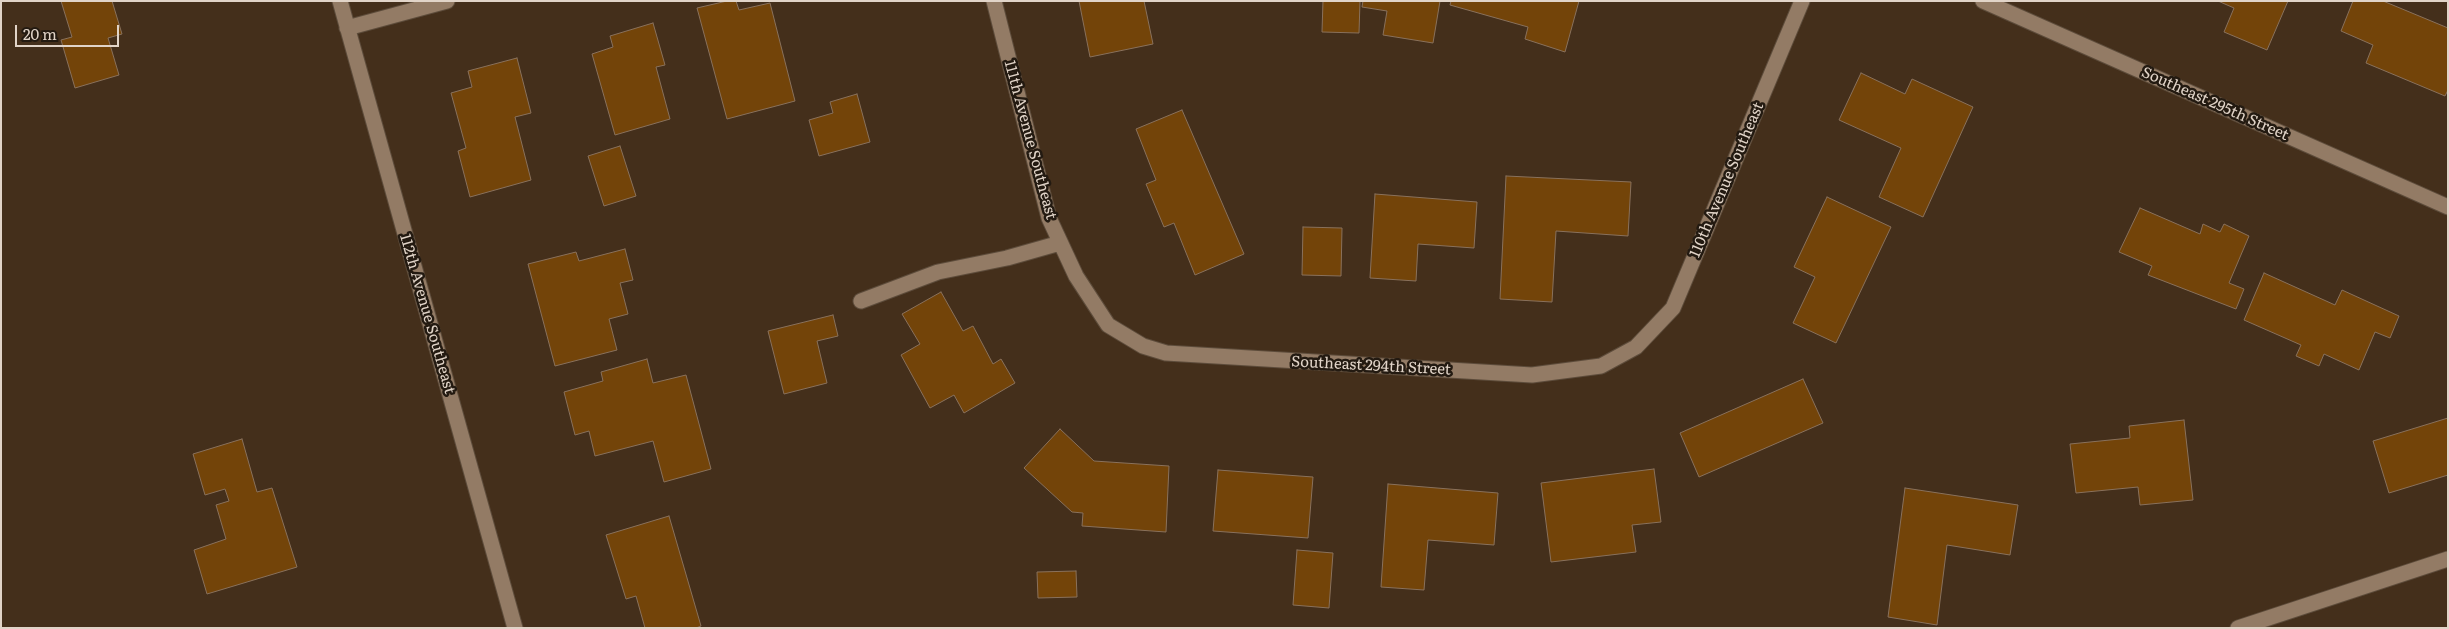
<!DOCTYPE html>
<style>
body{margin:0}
#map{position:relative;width:2449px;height:629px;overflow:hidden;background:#442f1b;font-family:Literata,serif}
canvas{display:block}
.frame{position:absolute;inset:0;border:2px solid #e1d4c8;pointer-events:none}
.scale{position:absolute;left:15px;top:25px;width:104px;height:22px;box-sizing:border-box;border:2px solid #e1d4c8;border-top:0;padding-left:6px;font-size:15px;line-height:18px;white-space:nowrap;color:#e1d4c8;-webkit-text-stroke:4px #231a11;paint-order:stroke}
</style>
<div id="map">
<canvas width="2449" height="629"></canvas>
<div class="frame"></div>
<div class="scale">20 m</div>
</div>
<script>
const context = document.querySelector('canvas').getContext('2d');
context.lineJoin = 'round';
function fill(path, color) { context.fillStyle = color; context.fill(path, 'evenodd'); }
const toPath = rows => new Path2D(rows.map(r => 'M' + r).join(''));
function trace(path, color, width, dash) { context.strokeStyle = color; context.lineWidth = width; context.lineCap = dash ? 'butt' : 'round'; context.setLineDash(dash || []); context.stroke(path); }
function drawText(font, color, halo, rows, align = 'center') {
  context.font = font + ' Literata,serif'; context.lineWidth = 5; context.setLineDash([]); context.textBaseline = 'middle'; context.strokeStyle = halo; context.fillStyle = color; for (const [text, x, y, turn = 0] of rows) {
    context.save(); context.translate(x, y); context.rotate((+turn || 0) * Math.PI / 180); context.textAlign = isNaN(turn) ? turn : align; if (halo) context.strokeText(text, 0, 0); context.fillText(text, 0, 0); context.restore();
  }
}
const building = toPath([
 [61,1,112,1,122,34,108,38,119,75,75,88,61,40,72,37,61,1],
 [727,1,736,1,739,10,770,3,795,101,727,119,697,8,727,1],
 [1079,1,1144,1,1153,44,1090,57,1079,1],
 [1323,1,1360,1,1359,33,1322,32,1323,1],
 [1363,1,1440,1,1433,43,1383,35,1387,11,1362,7,1363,1],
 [1451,1,1579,1,1565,52,1525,39,1528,27,1450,5,1451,1],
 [2218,1,2288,1,2267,50,2224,32,2234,8,2218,1],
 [2353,1,2383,1,2448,28,2448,90,2445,96,2366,63,2373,45,2341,31,2353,1],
 [653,23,665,65,656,67,670,119,615,135,592,54,613,47,610,36,653,23],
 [517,58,531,113,515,117,531,180,470,197,458,151,466,148,451,93,472,87,468,71,517,58],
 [1861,73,1905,94,1912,79,1973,107,1923,217,1879,197,1901,148,1839,120,1861,73],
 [857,94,870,142,819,156,809,120,833,113,830,102,857,94],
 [1182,110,1244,254,1195,275,1174,223,1164,227,1146,184,1156,180,1136,129,1182,110],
 [620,146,636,196,604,206,588,156,620,146],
 [1506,176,1631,182,1628,236,1556,231,1552,302,1500,299,1506,176],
 [1375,194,1477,202,1474,248,1418,244,1416,281,1370,278,1375,194],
 [1827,197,1891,227,1836,343,1793,323,1815,277,1794,267,1827,197],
 [2140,208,2200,234,2203,224,2220,232,2224,224,2249,236,2229,283,2244,289,2236,309,2148,275,2152,266,2119,252,2140,208],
 [1303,227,1342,228,1341,276,1302,275,1303,227],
 [625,249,633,280,620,283,628,314,609,319,617,350,555,366,528,264,576,252,579,261,625,249],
 [2264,273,2335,305,2342,290,2399,316,2390,338,2375,332,2359,370,2324,354,2319,366,2296,356,2301,345,2244,320,2264,273],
 [941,292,963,331,973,326,993,364,1001,359,1015,383,964,413,954,395,930,408,901,355,920,344,902,314,941,292],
 [833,315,838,336,817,341,827,383,784,394,768,331,833,315],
 [647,359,653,383,686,375,711,469,664,482,653,441,595,456,589,431,575,435,564,392,603,381,601,372,647,359],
 [1803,379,1823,423,1699,477,1680,433,1803,379],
 [2448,418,2448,475,2389,493,2373,441,2448,418],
 [2184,420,2193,500,2140,505,2138,487,2076,493,2070,444,2130,438,2129,426,2184,420],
 [1060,429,1094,461,1169,466,1166,532,1082,526,1083,513,1072,512,1024,468,1060,429],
 [242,439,257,492,272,488,297,567,207,594,194,550,226,539,216,505,229,501,225,489,205,495,193,454,242,439],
 [1654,469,1661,522,1632,525,1636,552,1551,562,1541,483,1654,469],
 [1218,470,1313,477,1308,538,1213,531,1218,470],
 [1388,484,1498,493,1494,545,1428,540,1424,590,1381,587,1388,484],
 [1905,488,2018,505,2010,555,1947,545,1937,625,1888,617,1905,488],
 [669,516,701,626,696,628,645,628,636,596,626,599,606,535,669,516],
 [1297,550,1333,553,1329,608,1293,605,1297,550],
 [1076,571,1077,597,1038,598,1037,572,1076,571]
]);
fill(building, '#734409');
trace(building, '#89715c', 1);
const minor = toPath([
 [340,1,515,628],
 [994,1,1049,218,1076,276,1108,325,1143,346,1166,353,1532,375,1601,366,1636,347,1673,308,1802,1],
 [1983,1,2448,207],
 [347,28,447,1],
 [861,301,938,272,1007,258,1060,243],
 [2238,628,2448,559]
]);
trace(minor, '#5d4c3b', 17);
trace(minor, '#937b65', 15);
drawText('15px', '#e1d4c8', '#231a11', [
 ["Southeast 295th Street",2215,104,24],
 ["111th Avenue Southeast",1030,140,75],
 ["110th Avenue Southeast",1727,180,-67],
 ["112th Avenue Southeast",427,314,74],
 ["Southeast 294th Street",1371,366,3]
]);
</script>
